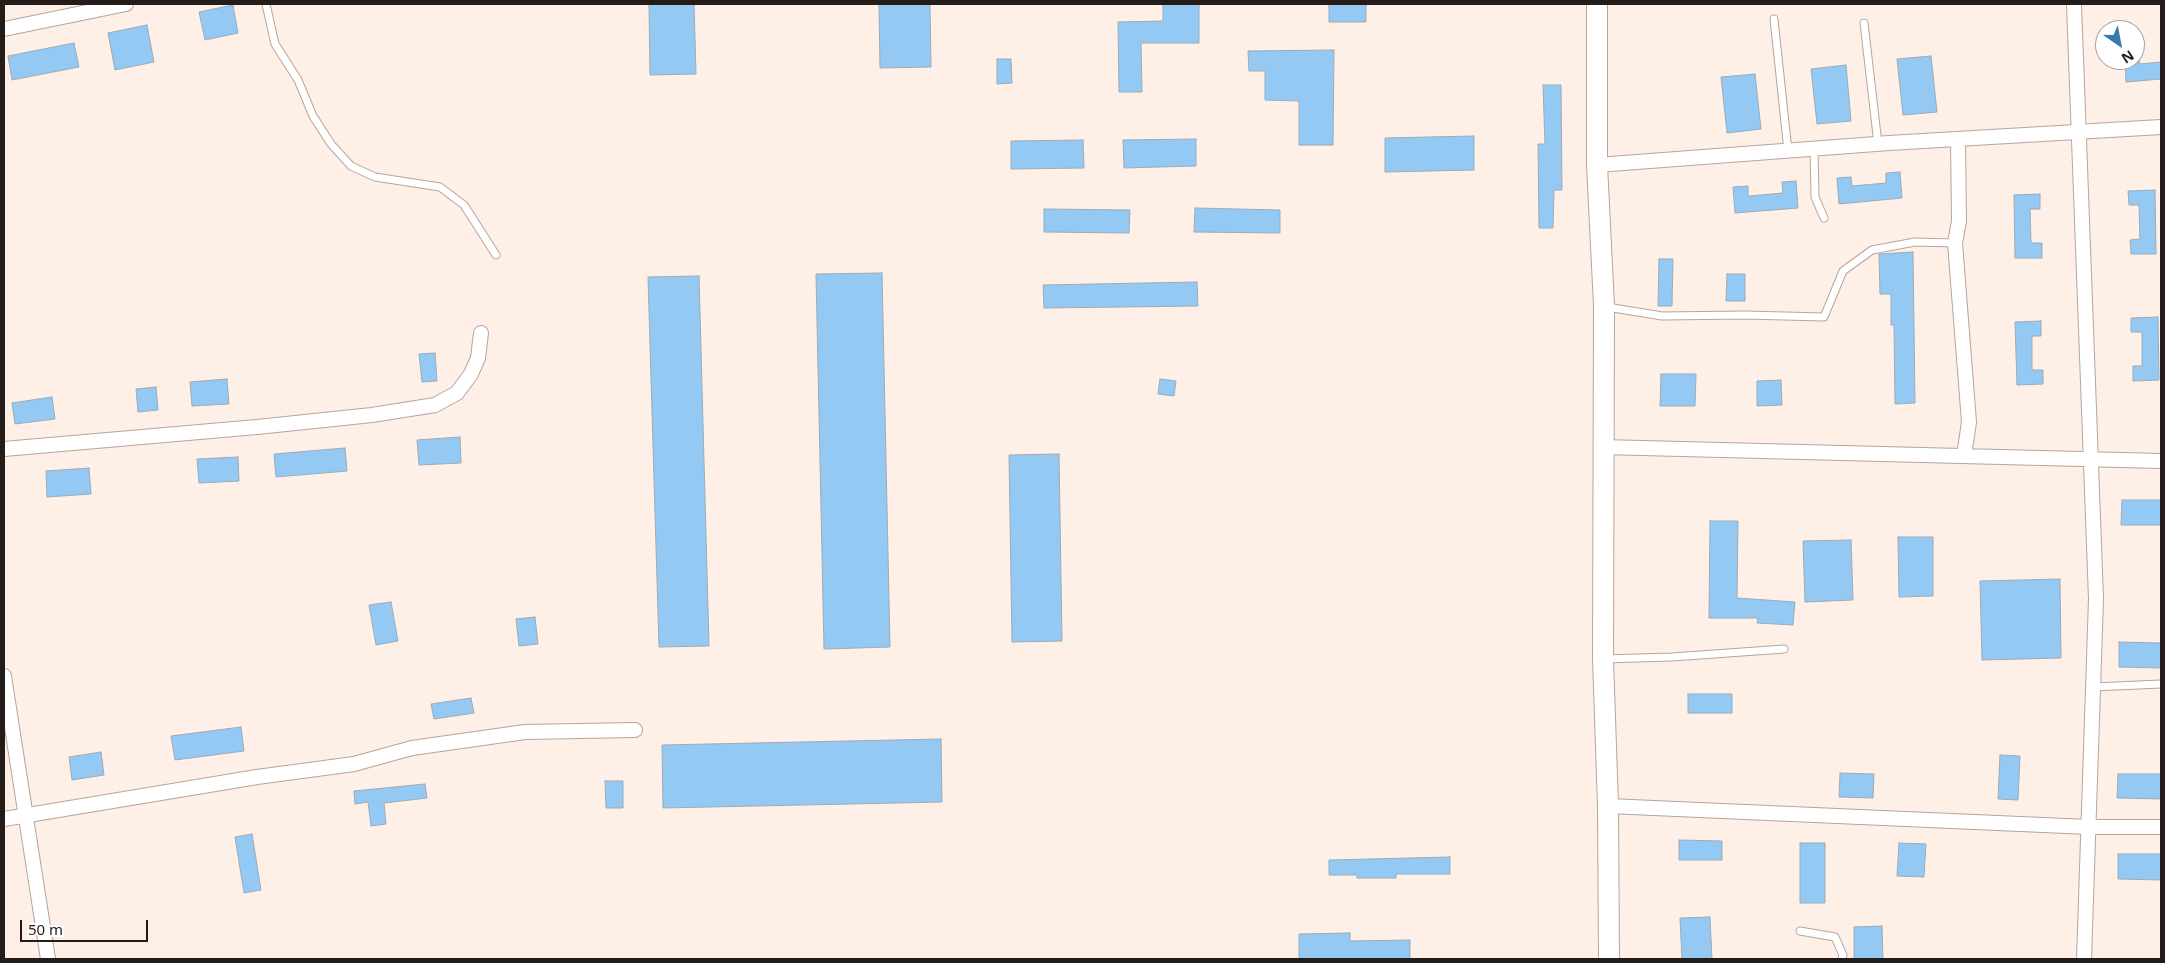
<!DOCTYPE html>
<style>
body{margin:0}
#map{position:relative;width:2165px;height:963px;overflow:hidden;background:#feefe7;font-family:"Noto Sans",sans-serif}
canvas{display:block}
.frame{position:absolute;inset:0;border:5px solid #231c19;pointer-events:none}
.north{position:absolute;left:2095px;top:20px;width:50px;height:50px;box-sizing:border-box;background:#fff;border:1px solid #a7a4a3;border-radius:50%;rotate:147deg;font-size:14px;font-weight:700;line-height:20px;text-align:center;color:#231c19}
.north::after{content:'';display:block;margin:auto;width:18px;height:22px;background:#347cb0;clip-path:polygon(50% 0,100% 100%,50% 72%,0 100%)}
.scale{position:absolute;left:20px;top:920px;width:128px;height:22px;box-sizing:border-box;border:2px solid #231c19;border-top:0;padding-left:6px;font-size:15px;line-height:18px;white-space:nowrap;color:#231c19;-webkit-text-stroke:4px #fff;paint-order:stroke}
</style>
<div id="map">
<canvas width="2165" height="963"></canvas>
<div class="frame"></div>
<div class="north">N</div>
<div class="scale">50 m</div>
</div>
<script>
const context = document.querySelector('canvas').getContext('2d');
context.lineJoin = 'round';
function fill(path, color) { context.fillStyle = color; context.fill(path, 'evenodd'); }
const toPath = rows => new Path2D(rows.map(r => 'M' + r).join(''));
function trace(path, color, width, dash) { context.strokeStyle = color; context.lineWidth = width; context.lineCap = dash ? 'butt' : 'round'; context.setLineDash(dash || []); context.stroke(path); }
const building = toPath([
 [649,4,694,4,696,74,650,75,649,4],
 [879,4,930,4,931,67,880,68,879,4],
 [1163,4,1199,4,1199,43,1141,43,1142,92,1119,92,1118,22,1163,21,1163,4],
 [1329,4,1366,4,1366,22,1329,22,1329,4],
 [233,5,238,33,205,40,199,12,233,5],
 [147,25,154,62,115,70,108,33,147,25],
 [74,43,79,67,12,80,8,56,74,43],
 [1334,50,1333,145,1299,145,1299,101,1265,100,1265,71,1249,71,1248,51,1334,50],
 [1931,56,1937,112,1903,115,1897,59,1931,56],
 [997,59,1011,59,1012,83,997,84,997,59],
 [2125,60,2139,60,2140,64,2161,62,2161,79,2126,82,2125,60],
 [1846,65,1851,121,1817,124,1811,69,1846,65],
 [1755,74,1761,129,1727,133,1721,77,1755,74],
 [1543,85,1561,85,1562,190,1554,190,1553,228,1539,228,1538,144,1545,144,1543,85],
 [1474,136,1474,170,1385,172,1385,138,1474,136],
 [1196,139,1196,166,1124,168,1123,140,1196,139],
 [1083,140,1084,168,1011,169,1011,141,1083,140],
 [1900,172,1902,198,1839,204,1837,178,1851,177,1852,186,1886,183,1886,173,1900,172],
 [1796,181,1798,208,1735,213,1733,187,1748,186,1748,196,1783,193,1782,182,1796,181],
 [2155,190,2156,254,2131,254,2130,240,2140,239,2139,205,2129,205,2128,191,2155,190],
 [2040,194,2040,209,2030,209,2031,243,2042,243,2042,258,2015,258,2014,195,2040,194],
 [1195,208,1280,210,1280,233,1194,232,1195,208],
 [1044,209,1130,210,1129,233,1044,232,1044,209],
 [1913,252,1915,403,1895,404,1894,325,1891,325,1891,294,1880,294,1879,254,1913,252],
 [1659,259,1673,259,1672,306,1658,306,1659,259],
 [882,273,890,647,824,649,816,274,882,273],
 [1727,274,1745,274,1745,301,1726,301,1727,274],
 [699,276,709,646,659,647,648,277,699,276],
 [1197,282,1198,306,1044,308,1043,285,1197,282],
 [2158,317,2159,380,2133,381,2133,366,2142,366,2142,332,2131,332,2131,318,2158,317],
 [2041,321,2041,336,2032,336,2032,370,2043,370,2043,384,2017,385,2015,322,2041,321],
 [435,353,437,381,422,382,419,354,435,353],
 [1661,374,1696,374,1695,406,1660,406,1661,374],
 [227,379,229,404,192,406,190,382,227,379],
 [1160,379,1176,381,1174,396,1158,394,1160,379],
 [1781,380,1782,405,1757,406,1757,381,1781,380],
 [156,387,158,410,138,412,136,389,156,387],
 [52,397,55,419,15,424,12,403,52,397],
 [460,437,461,463,419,465,417,440,460,437],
 [345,448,347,471,276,477,274,454,345,448],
 [1059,454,1062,641,1012,642,1009,455,1059,454],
 [238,457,239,481,199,483,197,459,238,457],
 [89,468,91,494,47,497,46,471,89,468],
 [2122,500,2161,500,2161,525,2121,525,2122,500],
 [1710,521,1738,521,1737,598,1795,602,1793,625,1757,623,1758,618,1709,618,1710,521],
 [1898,537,1933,537,1933,596,1899,597,1898,537],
 [1851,540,1853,600,1805,602,1803,541,1851,540],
 [2060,579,2061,658,1982,660,1980,581,2060,579],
 [391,602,398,641,376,645,369,605,391,602],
 [535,617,538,644,519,646,516,619,535,617],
 [2119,642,2161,643,2161,668,2119,667,2119,642],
 [1688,694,1732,694,1732,713,1688,713,1688,694],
 [471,698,474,713,434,719,431,704,471,698],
 [241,727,244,751,175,760,171,736,241,727],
 [941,739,942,802,663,808,662,745,941,739],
 [101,752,104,775,72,780,69,757,101,752],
 [2000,755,2020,756,2018,800,1998,799,2000,755],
 [1840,773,1874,774,1873,798,1839,797,1840,773],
 [2118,774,2161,774,2161,799,2117,798,2118,774],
 [605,781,623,781,623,808,606,808,605,781],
 [425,784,427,798,384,803,386,824,371,826,368,802,355,804,354,791,425,784],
 [252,834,261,890,244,893,235,837,252,834],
 [1679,840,1722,841,1722,860,1679,860,1679,840],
 [1800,843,1825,843,1825,903,1800,903,1800,843],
 [1899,843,1926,844,1924,877,1897,876,1899,843],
 [2118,854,2161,854,2161,880,2118,879,2118,854],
 [1450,857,1450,874,1396,874,1396,878,1357,878,1357,875,1329,875,1329,860,1450,857],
 [1710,917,1712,959,1682,959,1680,918,1710,917],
 [1882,926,1883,959,1854,959,1854,927,1882,926],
 [1350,933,1350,941,1410,940,1410,959,1299,959,1299,934,1350,933]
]);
fill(building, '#94c9f4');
trace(building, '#9cabb7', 1);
const service = toPath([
 [266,4,275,44,298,80,313,116,331,144,351,166,375,177,440,187,464,205,496,255],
 [1774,19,1788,151],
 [1864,23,1878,144],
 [1814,149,1815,197,1824,218],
 [1607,307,1662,316,1745,315,1824,317,1843,271,1872,250,1915,242,1955,243],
 [1604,659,1672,657,1784,649],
 [2093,687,2161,684],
 [1800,931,1835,937,1843,955,1842,959]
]);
const minor = toPath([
 [2074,4,2096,599,2084,959],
 [4,29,126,4],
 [1958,139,1959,221,1955,243,1969,422,1964,456],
 [1597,165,1889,143,2161,127],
 [1602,447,2161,461],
 [4,449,257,427,372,415,435,405,457,393,471,374,478,358,481,333],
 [4,676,48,959],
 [1608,806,2089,827,2161,827],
 [4,819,257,777,354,764,412,748,525,732,635,730]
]);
const secondary = toPath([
 [1597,4,1597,165,1604,306,1603,659,1608,806,1609,959]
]);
trace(service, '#b7a59b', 9);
trace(minor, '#b7a59b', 16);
trace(secondary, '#b7a59b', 22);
trace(service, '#fff', 7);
trace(minor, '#fff', 14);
trace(secondary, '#fff', 20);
</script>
